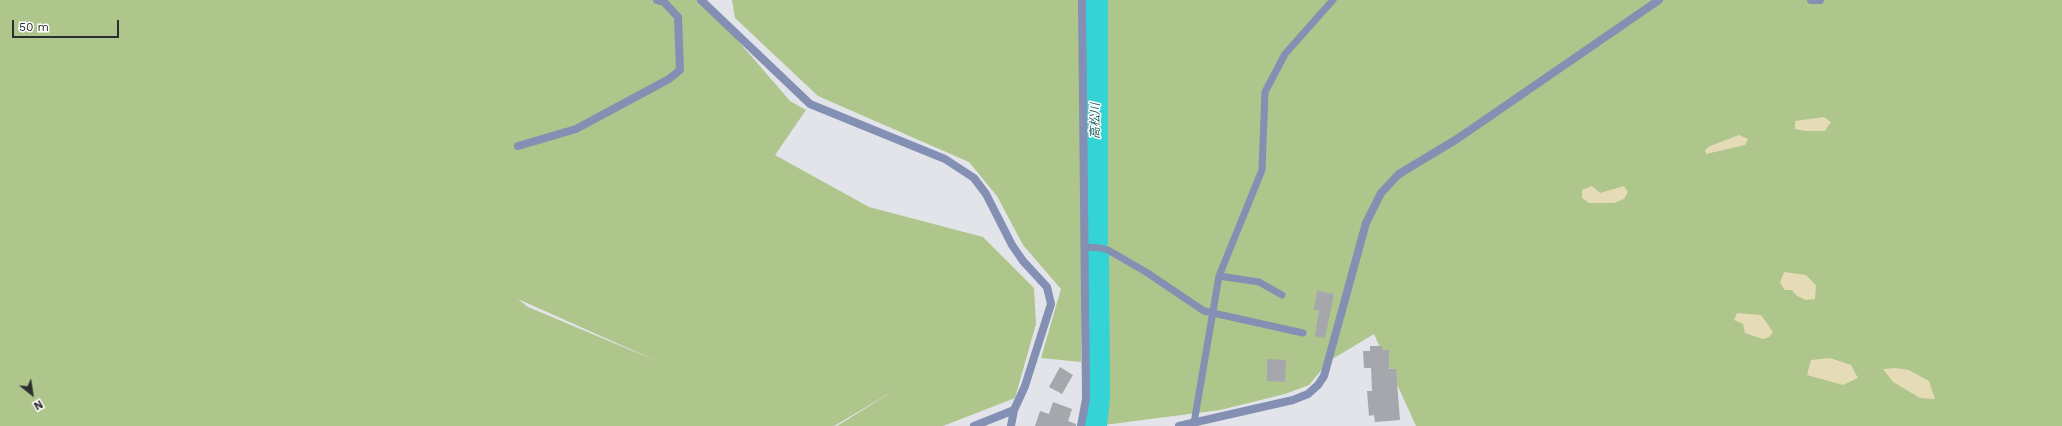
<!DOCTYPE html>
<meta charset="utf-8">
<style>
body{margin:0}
#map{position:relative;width:2062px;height:426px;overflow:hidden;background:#e2e4ea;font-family:"Work Sans",sans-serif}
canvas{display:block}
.north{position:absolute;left:12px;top:374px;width:40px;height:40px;-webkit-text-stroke:3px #fff;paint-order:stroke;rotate:150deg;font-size:11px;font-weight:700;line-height:16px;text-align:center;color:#2c2d2f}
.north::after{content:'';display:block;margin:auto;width:14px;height:18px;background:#2c2d2f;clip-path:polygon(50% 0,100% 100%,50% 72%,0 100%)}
.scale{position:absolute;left:12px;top:20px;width:107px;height:18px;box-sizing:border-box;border:2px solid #2c2d2f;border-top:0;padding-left:5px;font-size:12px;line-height:14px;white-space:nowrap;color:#2c2d2f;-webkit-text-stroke:3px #fff;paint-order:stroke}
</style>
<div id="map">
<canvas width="2062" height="426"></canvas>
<div class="north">N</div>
<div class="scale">50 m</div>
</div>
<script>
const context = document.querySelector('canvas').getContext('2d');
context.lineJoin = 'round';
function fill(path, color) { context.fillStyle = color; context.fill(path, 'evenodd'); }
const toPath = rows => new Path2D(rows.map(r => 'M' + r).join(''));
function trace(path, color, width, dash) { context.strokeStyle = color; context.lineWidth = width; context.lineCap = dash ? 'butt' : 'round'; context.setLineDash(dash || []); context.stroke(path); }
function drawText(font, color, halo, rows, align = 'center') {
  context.font = font + ' "Work Sans","Noto Sans JP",sans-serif'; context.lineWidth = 3; context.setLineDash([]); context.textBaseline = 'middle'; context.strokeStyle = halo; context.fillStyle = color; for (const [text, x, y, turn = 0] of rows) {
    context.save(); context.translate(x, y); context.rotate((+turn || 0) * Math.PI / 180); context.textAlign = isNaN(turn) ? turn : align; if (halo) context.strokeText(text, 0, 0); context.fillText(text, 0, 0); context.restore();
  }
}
fill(toPath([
 [0,0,697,0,709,7,790,101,806,110,775,155,869,207,983,237,1034,288,1036,324,1015,398,943,426,837,426,895,390,834,426,0,426],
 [518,299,659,362,528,307],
 [732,0,2062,0,2062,426,1416,426,1374,334,1329,361,1309,385,1285,394,1220,410,1104,425,1107,300,1083,189,1081,362,1041,358,1061,289,1023,245,997,196,969,162,818,96,735,18]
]), '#aec58b');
fill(toPath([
 [1824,117,1831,122,1825,131,1805,131,1795,129,1795,121],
 [1739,135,1748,139,1745,145,1706,154,1705,150,1710,146],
 [1592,186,1600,193,1624,186,1628,192,1624,199,1614,203,1589,203,1582,198,1582,190],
 [1784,272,1806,275,1816,285,1815,299,1806,300,1797,296,1792,290,1785,290,1780,283],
 [1737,313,1761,315,1773,332,1769,337,1763,339,1745,333,1743,324,1734,320],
 [1830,358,1851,365,1858,378,1843,385,1807,375,1811,360],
 [1895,368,1909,370,1929,381,1935,399,1920,398,1893,382,1883,369]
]), '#e5dbb6');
trace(toPath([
 [1095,0,1095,241],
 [1094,426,1097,398,1096,254]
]), '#34d3d5', 26);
fill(toPath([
 [1317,291,1334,294,1325,338,1315,336,1319,310,1314,310],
 [1370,346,1382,346,1382,350,1389,350,1389,369,1396,369,1400,420,1375,422,1374,415,1369,416,1367,391,1372,391,1371,368,1364,368,1363,351,1370,351],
 [1267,359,1286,360,1285,382,1267,381],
 [1060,367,1073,375,1062,394,1049,387],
 [1053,402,1072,409,1068,421,1076,424,1076,426,1035,426,1040,411,1049,414]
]), '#a5a7ac');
trace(toPath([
 [1085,247,1101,248,1108,250,1146,272,1204,311,1303,333],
 [1219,276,1259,282,1282,295],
 [1194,423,1219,276,1262,170,1265,92,1285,54,1333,0]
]), '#838fb3', 7);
trace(toPath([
 [701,0,810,104,945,159,974,178,986,194,1012,245,1023,261,1047,287,1051,304,1025,386,1014,410,1011,426],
 [1811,0,1820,0],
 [518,146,576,129,669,79,680,70,678,17,664,2,657,0],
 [974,426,1014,410],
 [1179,426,1293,400,1308,394,1318,385,1324,376,1366,223,1381,193,1399,174,1457,139,1659,0]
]), '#838fb3', 8);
trace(toPath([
 [1081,426,1086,399,1082,0]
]), '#838fb3', 8);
drawText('italic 12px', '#1e5c5d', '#fff', [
 ["高松川",1095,121,-90]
]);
</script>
